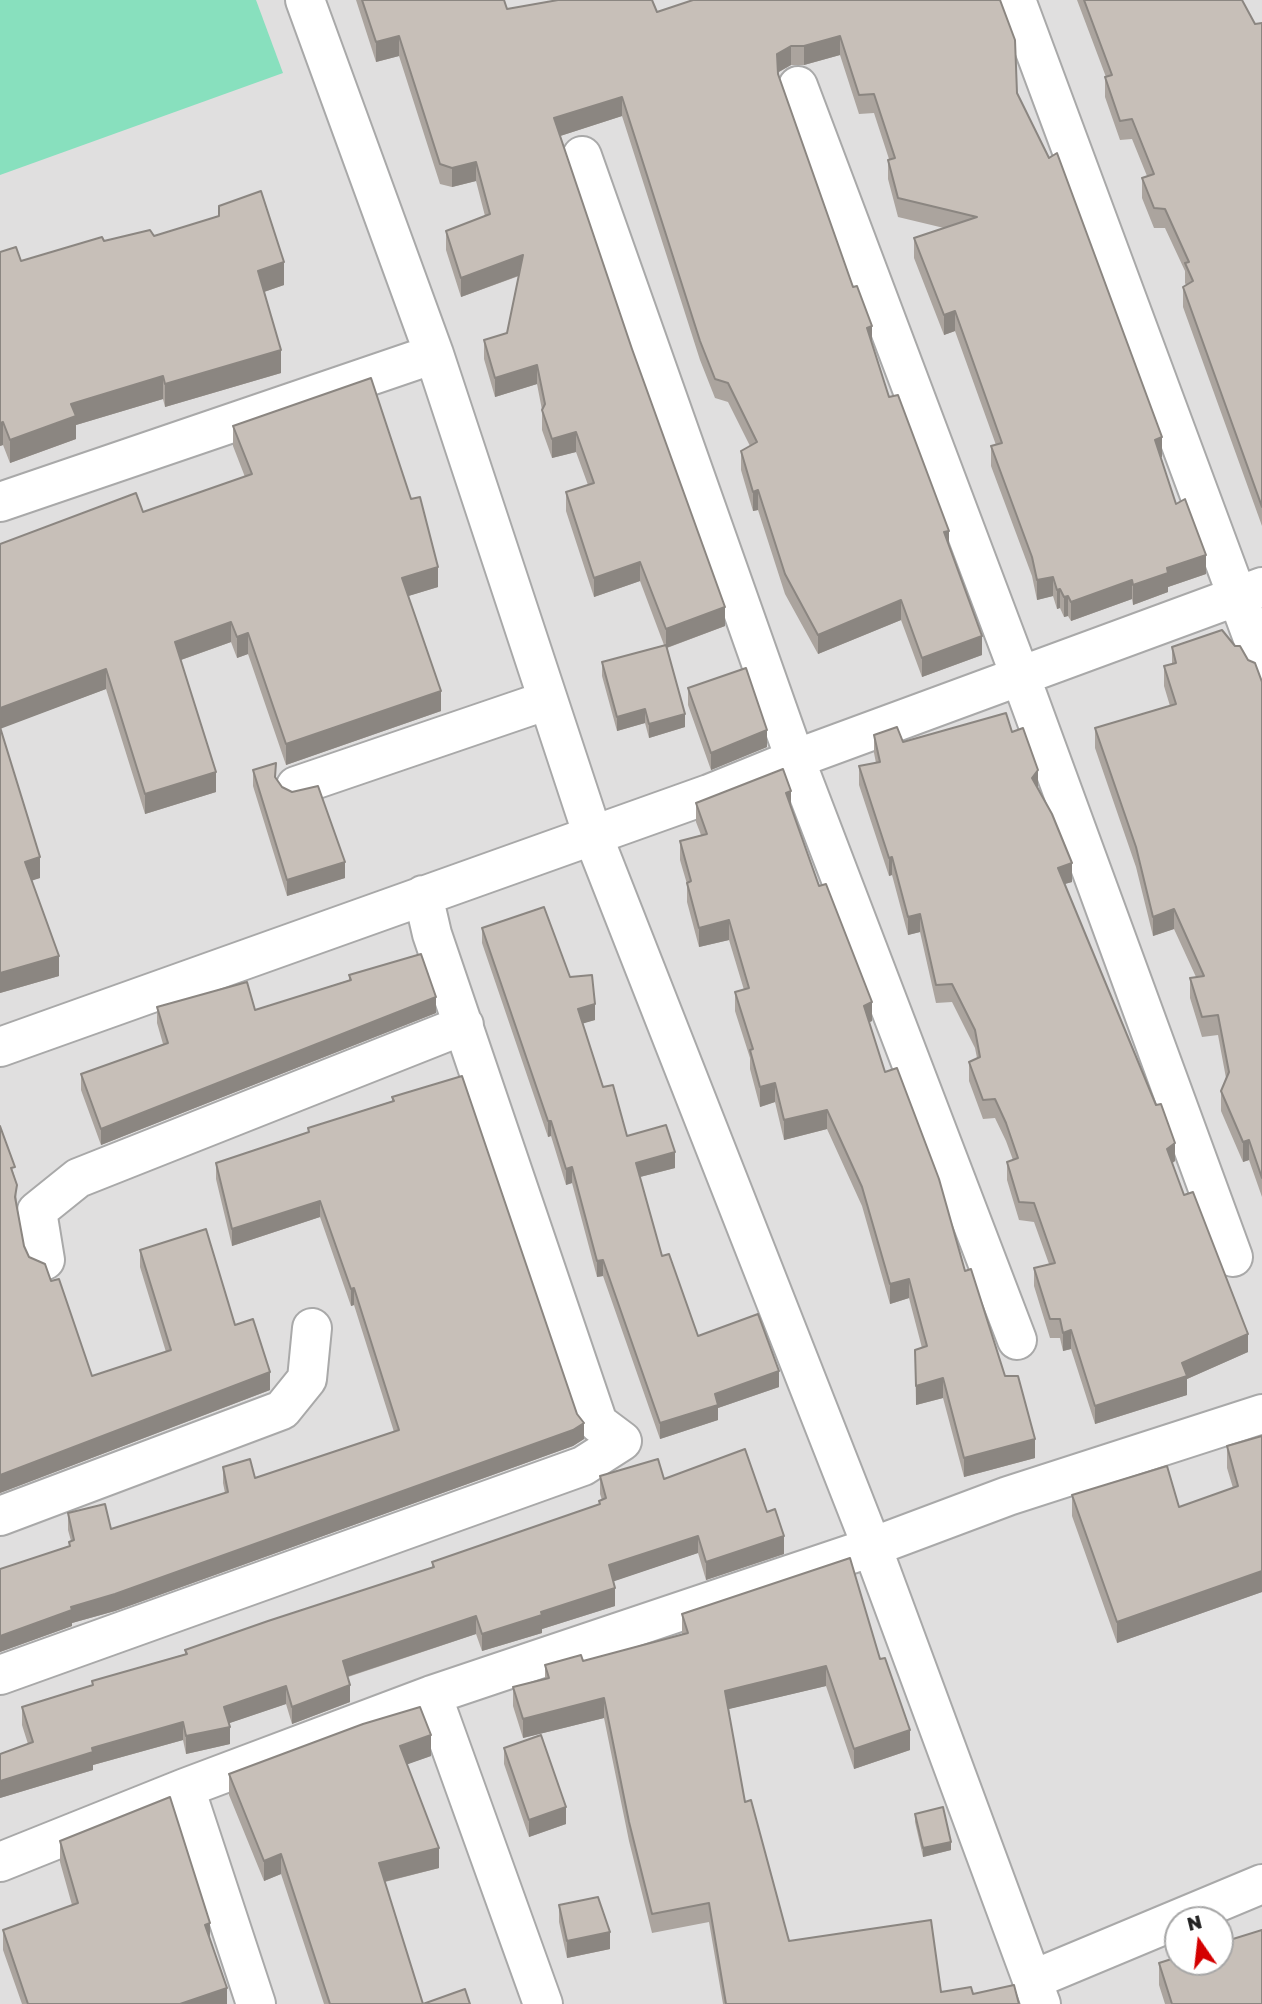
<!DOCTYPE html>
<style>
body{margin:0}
#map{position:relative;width:1262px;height:2004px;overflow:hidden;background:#f2efe9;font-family:"Golos Text",sans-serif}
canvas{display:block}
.north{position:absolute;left:1164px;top:1906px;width:70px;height:70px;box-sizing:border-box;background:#fff;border:2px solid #a7a7a7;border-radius:50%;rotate:346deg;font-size:19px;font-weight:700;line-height:28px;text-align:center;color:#222}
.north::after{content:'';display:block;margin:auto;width:24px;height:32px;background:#d40000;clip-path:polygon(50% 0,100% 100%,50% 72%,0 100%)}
</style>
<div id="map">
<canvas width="1262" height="2004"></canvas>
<div class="north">N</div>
</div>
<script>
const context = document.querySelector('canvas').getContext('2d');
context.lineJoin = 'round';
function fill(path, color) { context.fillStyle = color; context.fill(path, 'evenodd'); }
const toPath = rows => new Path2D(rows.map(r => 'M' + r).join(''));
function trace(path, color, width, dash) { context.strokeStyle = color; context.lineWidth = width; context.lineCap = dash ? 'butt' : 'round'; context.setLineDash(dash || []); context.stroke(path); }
fill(toPath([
 [0,0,1262,0,1262,2004,0,2004],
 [1178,1920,1220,1920,1220,1962,1178,1962]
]), '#e0dfdf');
fill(toPath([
 [0,0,256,0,283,73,0,175]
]), '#88e0be');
const street = toPath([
 [305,0,434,354,593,836,872,1547,1041,2004],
 [1016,0,1262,663],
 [798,86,1021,678,1233,1257],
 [582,156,795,759,1017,1340],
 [0,502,434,354],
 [296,786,548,700],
 [0,1047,709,794,795,759,1262,587],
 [45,1260,37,1211,78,1178,464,1025],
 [0,1516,282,1410,307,1379,312,1328],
 [0,1675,583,1466,622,1441,598,1423,432,934,423,895],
 [432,1695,543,2004],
 [185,1788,256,2004],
 [0,1862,185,1788,432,1695,872,1547,1008,1496,1262,1414],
 [1032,1980,1262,1884]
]);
trace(street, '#a9a9a9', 42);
trace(street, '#fff', 38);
fill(toPath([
 [356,0,504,0,507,9,657,12,1000,0,1017,93,1162,457,1161,457,1176,504,1206,574,1168,587,1168,592,1133,605,1132,599,1071,621,1068,616,1064,617,1060,608,1057,609,1053,596,1037,600,1032,576,991,466,991,446,996,445,955,331,944,335,914,258,914,238,944,228,898,217,888,179,888,160,889,159,874,113,859,114,840,55,804,65,791,65,777,73,889,397,949,547,982,655,922,677,901,620,818,654,785,594,758,510,753,511,741,470,741,451,750,446,728,402,715,398,700,360,622,116,560,136,725,626,667,648,685,727,649,738,645,723,617,731,602,676,602,662,664,645,640,581,594,597,566,511,566,492,588,485,576,452,552,458,542,430,542,410,537,384,495,397,484,359,484,340,507,333,519,276,461,297,446,250,446,231,485,216,476,181,452,187,440,184,399,56,376,62],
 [1077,0,1242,0,1255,24,1262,23,1262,526,1183,307,1183,287,1186,285,1185,283,1185,271,1165,228,1154,228,1142,198,1142,178,1147,176,1132,139,1120,140,1105,97,1105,77,1106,77],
 [154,236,284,285,264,292,281,373,165,407,163,399,76,425,76,439,10,463,3,445,0,446,21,261,104,241],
 [233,426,438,587,408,596,441,711,286,765,248,654,237,658,231,642,181,660,216,792,145,814,106,689,0,728,40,878,31,880,59,976,0,993,0,544,143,512,245,477,233,446],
 [1172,647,1262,682,1262,1197,1249,1160,1243,1162,1221,1111,1221,1091,1226,1078,1218,1035,1202,1037,1190,998,1190,978,1196,977,1174,929,1153,936,1136,867,1095,748,1095,728,1170,706,1164,686,1164,666,1172,664],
 [688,688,767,747,711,770,688,705],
 [1012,732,1038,788,1072,882,1064,884,1175,1161,1172,1163,1184,1195,1248,1352,1187,1379,1187,1395,1095,1424,1071,1349,1063,1351,1060,1338,1050,1338,1034,1286,1034,1268,1049,1264,1034,1222,1019,1220,1007,1180,1007,1162,1013,1160,1006,1141,995,1118,983,1119,969,1081,969,1062,977,1058,975,1048,952,1002,936,1003,920,932,908,935,892,875,889,876,859,785,859,766,876,763,874,753,874,735,903,742],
 [253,770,276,778,345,878,287,896,253,786],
 [696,803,791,808,819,886,872,1021,869,1022,885,1072,965,1271,1035,1458,964,1477,943,1398,916,1405,915,1350,922,1348,909,1298,890,1304,862,1206,827,1129,784,1140,775,1102,760,1107,750,1069,750,1058,735,1011,735,992,744,990,729,940,699,947,687,902,687,884,680,860,680,841,701,835,696,822],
 [482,928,570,977,595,1020,583,1023,603,1087,627,1136,675,1168,640,1177,662,1256,698,1336,779,1387,718,1408,718,1420,660,1439,603,1276,597,1277,572,1183,566,1185,551,1136,548,1137,482,943],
 [349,975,436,1013,101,1145,81,1090,81,1074,163,1044,157,1023,157,1007,255,1010,349,980],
 [392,1097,584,1439,573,1446,115,1611,72,1623,72,1626,0,1652,0,1569,69,1546,69,1542,71,1541,68,1530,68,1513,111,1529,225,1493,223,1483,223,1467,255,1478,394,1432,354,1305,351,1306,320,1217,232,1246,216,1179,216,1163,308,1133,308,1128,392,1101],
 [0,1126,15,1178,17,1205,24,1246,29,1257,51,1281,92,1376,166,1352,140,1267,140,1250,235,1325,270,1390,0,1493],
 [1262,1436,1262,1592,1117,1643,1072,1516,1072,1495,1179,1507,1233,1488,1227,1468,1227,1446],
 [600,1476,664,1479,767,1512,784,1554,706,1580,698,1553,613,1581,615,1606,542,1629,542,1633,482,1651,476,1634,348,1677,350,1702,292,1724,286,1704,229,1723,230,1744,186,1754,183,1740,93,1765,93,1770,0,1798,0,1754,28,1744,22,1725,22,1707,92,1685,92,1681,185,1654,185,1650,432,1568,432,1562,599,1505,599,1501,602,1500,600,1494],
 [682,1614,880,1659,910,1750,854,1769,826,1686,728,1709,745,1802,789,1941,941,1992,973,1994,1019,2004,723,2004,709,1922,652,1933,629,1841,604,1718,523,1738,513,1706,513,1687,545,1679,545,1665,583,1661,682,1634],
 [504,1748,566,1824,529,1837,504,1764],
 [431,1756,407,1764,439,1868,385,1882,423,2004,470,2004,324,2004,281,1874,264,1881,229,1795,229,1774],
 [915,1814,951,1850,923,1857,915,1822],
 [60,1841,210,1939,227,2004,22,2004,3,1950,3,1930,72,1905,60,1862],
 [559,1905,610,1949,567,1958,559,1922],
 [1159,1963,1262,2004,1165,2004,1159,1985]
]), '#aba49e');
fill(toPath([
 [399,36,399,56,376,62,376,42],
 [840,36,840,55,804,65,804,46],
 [791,46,791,65,777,73,777,54],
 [622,97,622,116,554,138,554,118],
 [476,162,476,181,452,187,452,168],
 [523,255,523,274,461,297,461,278],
 [284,262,284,285,258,294,258,271],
 [955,311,955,331,944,335,944,315],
 [872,326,872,346,867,328],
 [281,350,281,373,165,407,165,384],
 [537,365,537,384,495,397,495,378],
 [163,376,163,399,76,425,76,439,10,463,10,440,71,404],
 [3,422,3,445,0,446,0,423],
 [576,432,576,452,552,458,552,439],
 [1162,437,1162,457,1155,459,1155,440],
 [758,490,758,510,753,511,753,492],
 [949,531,949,550,944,532],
 [1206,555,1206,574,1168,587,1168,592,1133,605,1133,585,1167,568],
 [640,562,640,581,594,597,594,578],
 [438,567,438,587,402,598,402,578],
 [1053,577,1053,596,1037,600,1037,580],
 [1132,580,1132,599,1071,621,1071,602],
 [1060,589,1060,608,1057,609,1057,590],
 [1068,596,1068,616,1064,617,1064,597],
 [901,600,901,620,818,654,818,635],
 [725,607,725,626,666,648,666,629],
 [231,622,231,642,175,662,175,642],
 [248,633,248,654,237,658,237,637],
 [982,636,982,655,922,677,922,658],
 [106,669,106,689,0,729,0,708],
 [441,691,441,711,286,765,286,744],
 [645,709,645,723,617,731,617,717],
 [685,714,685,727,649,738,649,724],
 [767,730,767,747,711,770,711,753],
 [1038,770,1038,788,1032,778],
 [216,772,216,792,145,814,145,794],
 [791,791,791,810,786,793],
 [40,857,40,878,25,883,25,862],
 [892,857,892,875,889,876,889,858],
 [345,862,345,878,287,896,287,880],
 [1072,863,1072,882,1058,886,1058,868],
 [1174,909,1174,929,1153,936,1153,917],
 [920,914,920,932,908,935,908,917],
 [729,920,729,940,699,947,699,928],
 [59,956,59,976,0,993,0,973],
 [436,997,436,1013,101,1145,101,1129],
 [872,1002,872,1021,864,1025,864,1006],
 [595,1004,595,1020,578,1025,578,1009],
 [775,1083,775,1102,760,1107,760,1087],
 [827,1110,827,1129,784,1140,784,1120],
 [548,1121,551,1121,551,1136,548,1137],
 [1249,1140,1249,1160,1243,1162,1243,1142],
 [1175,1143,1175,1161,1167,1167,1167,1149],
 [675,1152,675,1168,636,1178,636,1163],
 [572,1167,572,1183,566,1185,566,1169],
 [320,1201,320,1217,232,1246,232,1229],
 [603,1260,603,1276,597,1277,597,1261],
 [909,1279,909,1298,890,1304,890,1284],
 [354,1288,354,1305,351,1306,351,1289],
 [1071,1330,1071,1349,1063,1351,1063,1333],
 [1248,1334,1248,1352,1187,1379,1187,1395,1095,1424,1095,1406,1182,1363],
 [779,1371,779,1387,718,1408,718,1420,660,1439,660,1423,715,1394],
 [270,1372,270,1390,0,1493,0,1475],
 [943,1378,943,1398,916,1405,916,1386],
 [584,1423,584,1439,573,1446,115,1611,72,1623,72,1626,0,1652,0,1636,71,1607],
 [1035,1439,1035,1458,964,1477,964,1458],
 [698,1536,698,1553,609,1583,609,1565],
 [784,1536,784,1554,706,1580,706,1562],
 [1262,1571,1262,1592,1117,1643,1117,1622],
 [615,1588,615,1606,542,1629,542,1633,482,1651,482,1634,541,1612],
 [476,1616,476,1634,343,1678,343,1661],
 [826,1666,826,1686,725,1710,725,1691],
 [350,1685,350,1702,292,1724,292,1707],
 [286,1686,286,1704,224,1725,224,1707],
 [604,1698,604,1718,523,1738,523,1719],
 [183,1722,183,1740,93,1765,93,1770,0,1798,0,1781,92,1748],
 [230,1727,230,1744,186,1754,186,1736],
 [910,1730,910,1750,854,1769,854,1749],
 [431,1735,431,1756,400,1767,400,1746],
 [566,1807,566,1824,529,1837,529,1820],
 [951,1842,951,1850,923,1857,923,1848],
 [439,1848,439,1868,379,1883,379,1863],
 [281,1854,281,1874,264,1881,264,1861],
 [210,1923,210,1944,205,1925],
 [610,1932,610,1949,567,1958,567,1941],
 [227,1988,227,2004,180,2004]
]), '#8b8681');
const building = toPath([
 [362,0,504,0,507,9,558,0,652,0,657,12,693,0,1000,0,1015,40,1017,93,1049,158,1057,153,1162,437,1155,440,1176,504,1185,499,1206,555,1167,568,1168,573,1133,585,1132,580,1071,602,1068,596,1064,597,1060,589,1057,590,1053,577,1037,580,1032,557,991,446,1002,443,955,311,944,315,914,238,977,217,898,198,888,160,895,158,874,94,859,95,840,36,804,46,791,46,777,54,778,74,853,287,857,286,872,326,867,328,889,397,898,395,949,531,944,532,982,636,922,658,901,600,818,635,785,574,758,490,753,492,741,451,757,442,728,383,715,379,700,341,622,97,554,118,632,349,725,607,666,629,640,562,594,578,566,492,594,483,576,432,552,439,542,410,545,404,537,365,495,378,484,340,507,333,523,255,461,278,446,231,490,214,476,162,452,168,440,164,399,36,376,42,362,0],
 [1084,0,1242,0,1255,24,1262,23,1262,507,1183,287,1193,281,1185,263,1189,262,1165,209,1154,208,1142,178,1154,174,1132,119,1120,121,1105,77,1112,75,1084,0],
 [261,191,284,262,258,271,281,350,165,384,163,376,71,404,76,416,10,440,3,422,0,423,0,252,16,247,21,261,102,237,104,241,150,230,154,236,219,216,219,206,261,191],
 [371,378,411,499,420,497,438,567,402,578,441,691,286,744,248,633,237,637,231,622,175,642,216,772,145,794,106,669,0,708,0,544,136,493,143,512,252,474,233,426,371,378],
 [1222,630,1235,646,1240,646,1248,660,1255,663,1262,682,1262,1178,1249,1140,1243,1142,1221,1091,1229,1072,1218,1015,1202,1017,1190,978,1204,976,1174,909,1153,917,1136,847,1095,728,1176,704,1164,666,1176,663,1172,647,1222,630],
 [666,645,685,714,649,724,645,709,617,717,602,662,666,645],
 [746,668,767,730,711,753,688,688,746,668],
 [1006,713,1012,732,1023,728,1038,770,1032,778,1052,814,1072,863,1058,868,1156,1105,1161,1104,1175,1143,1167,1149,1184,1195,1193,1192,1248,1334,1182,1363,1187,1376,1095,1406,1071,1330,1063,1333,1060,1319,1050,1319,1034,1268,1055,1263,1034,1203,1019,1202,1007,1162,1018,1158,1006,1123,995,1099,983,1100,969,1062,980,1057,975,1030,952,984,936,985,920,914,908,917,892,857,889,858,859,766,880,762,874,735,897,727,903,742,1006,713],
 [0,727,40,857,25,862,59,956,0,973,0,727],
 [276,763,275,777,282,787,292,792,318,786,345,862,287,880,253,770,276,763],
 [783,769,791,791,786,793,819,886,826,884,872,1002,864,1006,885,1072,897,1068,939,1179,965,1271,971,1269,1005,1376,1018,1376,1035,1439,964,1458,943,1378,916,1386,915,1350,927,1346,909,1279,890,1284,862,1187,827,1110,784,1120,775,1083,760,1087,750,1050,753,1049,735,992,749,988,729,920,699,928,687,883,691,881,680,841,707,834,696,803,783,769],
 [544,907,570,977,592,975,595,1004,578,1009,603,1087,613,1085,627,1136,666,1125,675,1152,636,1163,662,1256,669,1254,698,1336,758,1314,779,1371,715,1394,718,1405,660,1423,603,1260,597,1261,572,1167,566,1169,551,1121,548,1121,482,928,544,907],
 [421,954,436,997,101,1129,81,1074,168,1043,157,1007,247,982,255,1010,351,980,349,975,421,954],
 [462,1076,577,1414,584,1423,573,1430,115,1594,71,1607,72,1610,0,1636,0,1569,70,1546,69,1542,74,1540,68,1513,105,1504,111,1529,228,1492,223,1467,250,1459,255,1478,399,1430,354,1288,351,1289,320,1201,232,1229,216,1163,309,1132,308,1128,394,1101,392,1097,462,1076],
 [0,1126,15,1167,11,1168,17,1185,15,1197,24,1246,29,1257,45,1264,51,1281,59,1279,92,1376,171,1350,140,1250,206,1229,235,1325,253,1319,270,1372,0,1475,0,1126],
 [1262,1436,1262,1571,1117,1622,1072,1495,1167,1466,1179,1507,1238,1486,1227,1446,1262,1436],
 [745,1449,767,1512,775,1509,784,1536,706,1562,698,1536,609,1565,615,1588,541,1612,542,1615,482,1634,476,1616,343,1661,350,1685,292,1707,286,1686,224,1707,230,1727,186,1736,183,1722,92,1748,93,1752,0,1781,0,1754,33,1742,22,1707,93,1685,92,1681,187,1654,185,1650,268,1621,434,1567,432,1562,600,1504,599,1501,606,1498,600,1476,658,1459,664,1479,745,1449],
 [850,1558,880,1659,885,1658,910,1730,854,1749,826,1666,725,1691,745,1802,751,1800,789,1941,931,1920,941,1992,971,1987,973,1994,1014,1985,1019,2004,726,2004,709,1903,652,1914,629,1822,604,1698,523,1719,513,1687,549,1678,545,1665,581,1655,583,1661,688,1633,682,1614,850,1558],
 [420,1707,431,1735,400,1746,439,1848,379,1863,423,2004,465,1989,470,2004,330,2004,281,1854,264,1861,229,1774,363,1724,420,1707],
 [541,1735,566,1807,529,1820,504,1748,541,1735],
 [170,1797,210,1923,205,1925,227,1988,180,2004,28,2004,3,1930,78,1903,60,1841,170,1797],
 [943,1807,951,1842,923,1848,915,1814,943,1807],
 [598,1897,610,1932,567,1941,559,1905,598,1897],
 [1262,1930,1262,2004,1172,2004,1159,1963,1178,1957,1178,1962,1220,1962,1220,1943,1262,1930]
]);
fill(building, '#c7bfb8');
trace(building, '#8b8681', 2);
</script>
